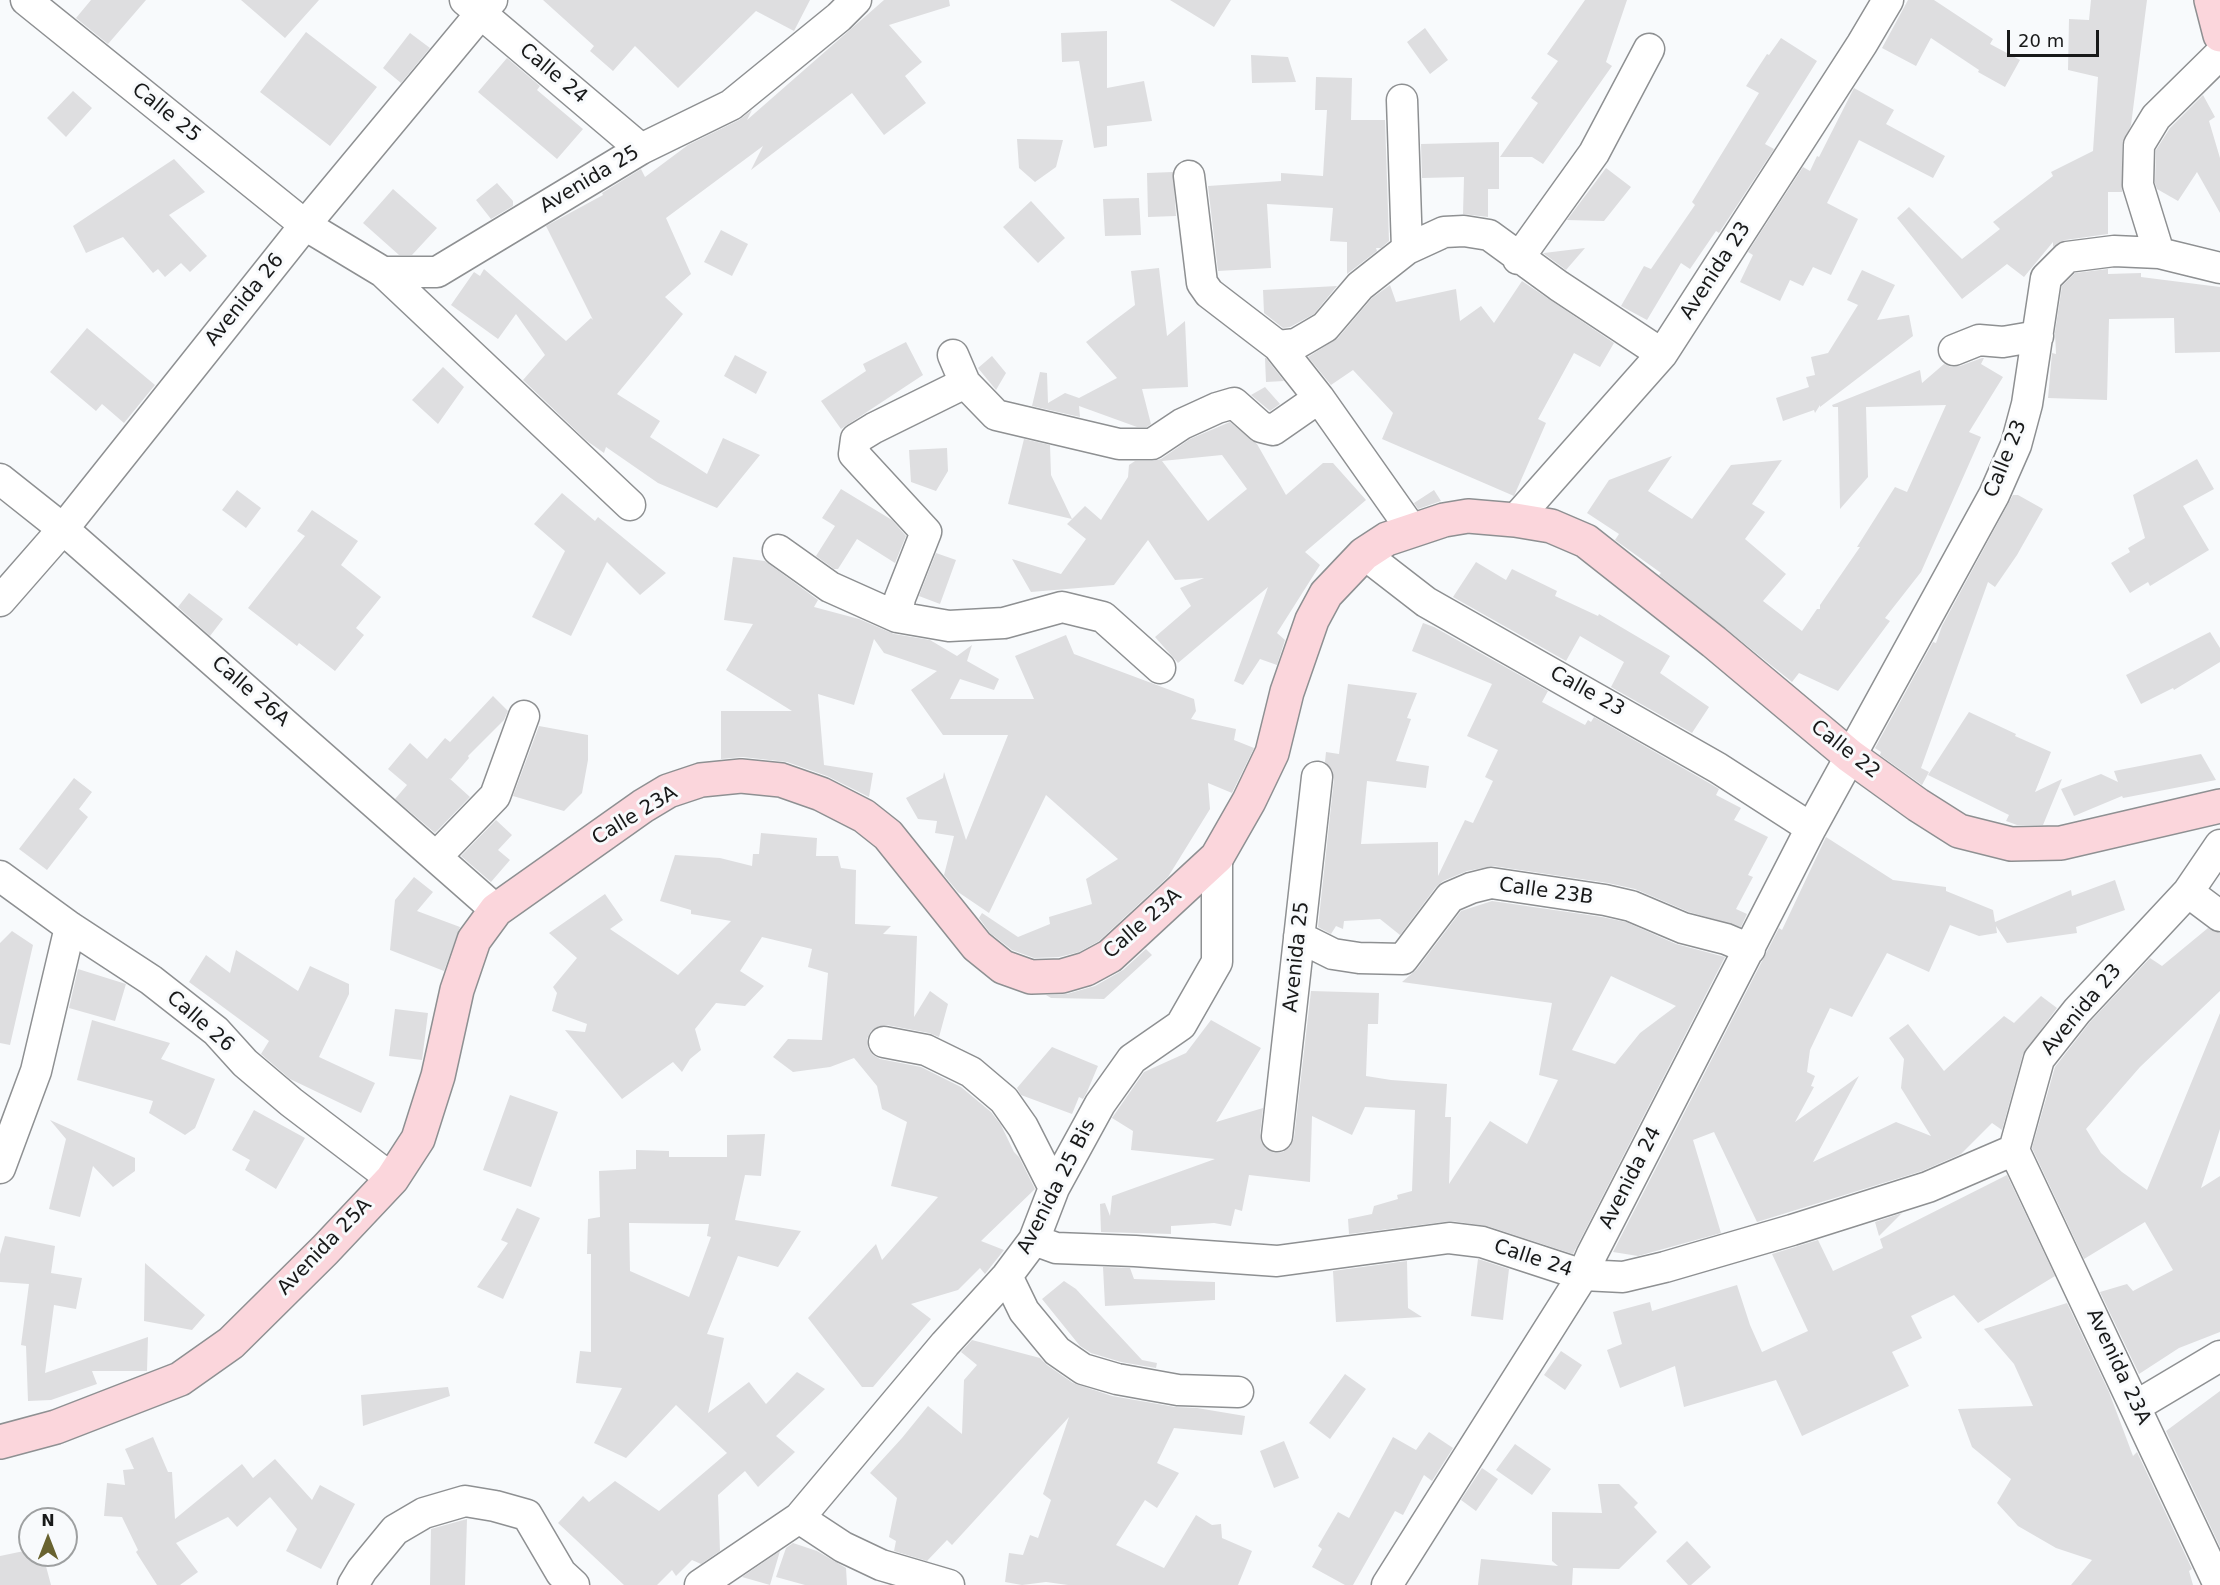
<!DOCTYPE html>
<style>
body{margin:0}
#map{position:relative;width:2220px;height:1585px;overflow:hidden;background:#f8fafc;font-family:"DejaVu Sans",sans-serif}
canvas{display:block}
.north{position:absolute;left:18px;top:1507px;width:60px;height:60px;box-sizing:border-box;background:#f8fafc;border:2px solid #9ea0a1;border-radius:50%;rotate:0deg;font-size:16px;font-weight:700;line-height:24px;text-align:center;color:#181919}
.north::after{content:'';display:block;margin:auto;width:21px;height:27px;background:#696330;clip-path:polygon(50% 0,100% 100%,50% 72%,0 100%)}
.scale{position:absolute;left:2007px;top:30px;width:92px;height:27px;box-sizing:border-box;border:3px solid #181919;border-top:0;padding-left:8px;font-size:18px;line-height:21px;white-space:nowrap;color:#181919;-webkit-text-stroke:4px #f8fafc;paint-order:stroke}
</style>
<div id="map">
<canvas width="2220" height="1585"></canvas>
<div class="north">N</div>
<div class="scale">20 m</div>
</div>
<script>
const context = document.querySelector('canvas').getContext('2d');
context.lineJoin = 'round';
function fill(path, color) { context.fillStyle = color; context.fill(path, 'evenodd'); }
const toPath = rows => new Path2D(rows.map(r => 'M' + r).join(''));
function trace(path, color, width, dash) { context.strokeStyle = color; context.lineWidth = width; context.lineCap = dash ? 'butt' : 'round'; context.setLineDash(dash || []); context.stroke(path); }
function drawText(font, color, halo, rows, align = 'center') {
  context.font = font + ' "DejaVu Sans",sans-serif'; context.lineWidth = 6; context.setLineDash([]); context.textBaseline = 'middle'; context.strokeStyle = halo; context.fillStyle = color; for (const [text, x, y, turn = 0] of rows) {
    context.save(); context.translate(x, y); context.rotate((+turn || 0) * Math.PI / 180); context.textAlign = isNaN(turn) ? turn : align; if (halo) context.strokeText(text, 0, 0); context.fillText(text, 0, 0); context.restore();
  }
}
fill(toPath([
 [91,0,146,0,108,44,76,18],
 [241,0,319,0,285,38],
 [543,0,810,0,794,31,756,11,678,88,635,46,613,71,590,51,594,46],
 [884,0,949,0,950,6,889,25,922,62,905,76,926,103,884,135,852,93,751,170,763,146,666,218,691,274,665,297,683,314,617,394,660,421,650,437,707,474,723,438,760,455,717,508,658,483,606,447,604,453,587,441,523,380,545,355,516,314,498,339,451,305,474,272,480,276,484,269,566,341,591,318,593,320,546,226,603,195,602,193,641,169,645,177,688,145,739,120,752,110,747,120],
 [1170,0,1231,0,1214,27],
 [1585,0,1627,0,1606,62,1612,66,1543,164,1532,157,1500,157,1538,103,1531,98,1558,61,1547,54],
 [1908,0,1934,0,1993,39,1990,44,2020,60,2005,87,1978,72,1979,70,1931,38,1916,66,1882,48],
 [2091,0,2147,0,2131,125,2122,145,2122,192,2108,192,2108,234,2065,240,2053,247,2053,242,2024,277,2007,264,1962,299,1897,218,1909,207,1962,259,2000,229,1993,222,2053,176,2051,172,2093,151,2098,77,2068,70,2069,19,2089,20],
 [1425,28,1448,60,1430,74,1407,42],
 [1107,31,1107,88,1144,81,1152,121,1107,126,1107,146,1094,148,1079,61,1062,62,1061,33],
 [306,32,377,87,330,146,260,92],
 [410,33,430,48,401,83,383,68],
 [1781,38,1817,61,1765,144,1774,149,1719,233,1716,231,1690,269,1681,263,1647,320,1621,306,1644,266,1651,269,1695,205,1692,202,1759,93,1746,86,1767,54,1769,55],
 [1251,55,1288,57,1296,82,1252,83],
 [507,58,540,86,537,90,583,129,557,159,478,92],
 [1316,77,1352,78,1351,120,1385,120,1389,241,1381,248,1376,248,1377,251,1347,274,1347,242,1330,241,1333,208,1267,204,1271,268,1218,271,1208,186,1281,181,1281,173,1323,176,1327,110,1315,110],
 [1854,88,1894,110,1886,124,1945,156,1933,178,1859,140,1827,203,1858,219,1831,275,1813,267,1803,286,1790,280,1780,301,1740,282,1753,255,1748,252,1803,167,1810,171,1817,156,1819,157],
 [73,91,92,108,66,137,47,118],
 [2203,95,2215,117,2209,121,2220,158,2220,213,2197,172,2178,201,2157,189,2155,183,2156,150,2170,128],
 [1017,139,1063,140,1056,167,1035,182,1019,168],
 [1499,142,1499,189,1488,189,1488,217,1463,214,1464,177,1422,178,1421,144],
 [174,159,205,192,169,215,207,256,190,272,181,263,165,277,158,269,153,273,123,237,86,253,73,226],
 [1606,168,1631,187,1604,221,1567,220],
 [1173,172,1176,216,1148,217,1147,173],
 [497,183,513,201,513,206,491,219,476,200],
 [393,189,437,228,412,255,399,255,363,223],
 [1139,198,1141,235,1105,236,1103,199],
 [1031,201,1065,238,1038,263,1003,227],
 [721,230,748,244,732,276,704,262],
 [1585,248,1566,270,1543,253,1544,253],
 [1159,268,1167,336,1185,321,1188,387,1142,389,1151,424,1147,427,1137,427,1079,406,1080,417,1032,406,1040,372,1047,373,1048,403,1065,393,1079,398,1117,378,1086,342,1135,305,1131,271],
 [2108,269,2108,274,2141,273,2141,277,2220,287,2220,352,2175,353,2174,318,2109,319,2107,400,2048,398,2052,353,2056,354,2055,332,2062,286,2075,273],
 [1862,270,1895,285,1877,320,1909,315,1913,336,1820,407,1820,405,1815,413,1814,410,1783,421,1776,398,1809,387,1806,377,1815,375,1811,357,1828,353,1858,305,1847,300],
 [1522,281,1614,343,1600,367,1574,353,1538,419,1546,423,1514,496,1382,439,1393,413,1353,370,1331,385,1308,357,1338,338,1372,298,1390,285,1396,302,1456,289,1460,321,1481,306,1494,323],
 [1337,286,1314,314,1290,327,1283,328,1264,313,1263,290],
 [87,328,155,385,124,423,102,404,96,411,50,372],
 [906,342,923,375,841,429,821,401,866,371,863,364],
 [735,355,767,372,756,394,724,376],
 [992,356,1006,373,996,390,978,368],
 [1265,358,1266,358,1284,381,1266,382],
 [1982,358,1984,358,1981,364,2003,377,1969,432,1981,437,1921,572,1885,618,1890,621,1838,691,1799,673,1792,682,1659,575,1661,573,1615,540,1619,534,1587,513,1609,480,1672,456,1648,491,1692,519,1731,465,1782,460,1752,504,1765,512,1745,539,1786,574,1763,601,1802,631,1817,609,1820,609,1820,605,1860,547,1857,547,1895,487,1907,492,1946,405,1866,407,1868,477,1840,509,1838,407,1833,407,1832,405,1920,370,1922,383,1944,364,1951,367,1960,366],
 [443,367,464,387,438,424,412,400],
 [1265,387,1280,404,1270,411,1251,395],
 [1230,422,1257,444,1286,495,1323,463,1333,463,1366,500,1305,552,1320,565,1277,633,1285,640,1277,665,1260,659,1243,685,1234,681,1268,587,1178,663,1155,637,1191,606,1180,588,1204,578,1175,580,1148,540,1114,585,1031,592,1012,559,1061,574,1086,539,1067,524,1072,519,1008,504,1024,439,1050,445,1051,475,1072,519,1085,506,1101,520,1128,477,1129,465,1135,461,1152,461,1161,459,1190,439],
 [1222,455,1247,489,1208,521,1162,461],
 [947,448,948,471,936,491,911,482,909,450],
 [2197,459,2214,489,2183,506,2209,550,2150,586,2148,582,2130,593,2111,563,2130,552,2128,548,2145,538,2133,495],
 [841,489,892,520,906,536,895,563,857,539,838,569,834,569,816,556,835,526,822,518],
 [237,490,261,508,246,528,222,510],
 [1434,490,1441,501,1418,509,1414,503],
 [562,493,595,521,598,517,666,573,640,595,607,562,571,636,532,617,565,551,534,524],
 [2013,495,2018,495,2043,509,2017,555,1995,587,1988,582,1921,768,1929,772,1922,785,1880,755,1881,752,1875,748,1933,642,1936,643,1942,626],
 [312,510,358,541,341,565,381,597,356,628,364,635,335,671,299,643,297,646,248,608,305,536,297,531],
 [936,553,956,560,940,604,919,596],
 [733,557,765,561,818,600,814,607,859,619,894,634,930,640,957,656,972,645,967,661,999,679,994,690,960,679,950,699,1034,699,1015,656,1066,635,1074,654,1194,699,1196,711,1191,719,1236,729,1234,740,1254,748,1232,793,1208,783,1210,809,1168,877,1099,941,1079,952,1059,957,1034,958,1012,950,990,933,979,918,982,913,1018,937,1050,924,1049,917,1092,904,1086,879,1118,859,1046,795,989,913,958,892,944,875,954,836,935,833,937,821,918,819,906,798,943,778,944,772,966,840,1008,735,943,735,911,690,937,671,884,653,874,639,854,705,818,694,824,765,873,773,869,797,827,776,787,762,743,757,721,759,721,711,792,711,726,670,753,624,724,620],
 [1476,562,1506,580,1512,569,1557,591,1555,596,1598,616,1599,614,1670,656,1660,673,1709,707,1692,733,1611,687,1624,662,1580,636,1566,661,1453,597],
 [189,593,223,619,210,636,178,607],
 [1423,623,1434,627,1548,691,1542,702,1585,725,1588,720,1591,722,1594,717,1709,783,1719,789,1716,795,1741,808,1734,820,1768,837,1748,875,1753,877,1736,909,1747,914,1741,927,1689,912,1635,889,1608,883,1493,866,1467,871,1443,881,1436,887,1400,935,1380,919,1344,921,1343,929,1336,926,1331,934,1318,927,1334,779,1332,770,1325,762,1326,752,1339,754,1348,684,1417,693,1407,718,1411,719,1396,761,1429,766,1426,788,1367,781,1361,844,1438,842,1438,876,1465,820,1473,823,1493,781,1485,777,1498,750,1467,736,1492,684,1412,651],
 [2210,632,2220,648,2220,662,2174,690,2173,688,2141,704,2126,675],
 [493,696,508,711,504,720,468,756,469,758,451,779,449,778,470,797,435,833,395,799,407,785,388,769,410,743,427,759,445,738,450,742],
 [1969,712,2016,734,2015,736,2051,752,2035,792,2062,779,2043,825,2017,825,2006,821,2009,815,1928,775],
 [539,726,588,735,588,760,582,793,564,811,513,796],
 [2201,754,2216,780,2123,798,2122,796,2074,816,2061,789,2101,774,2118,782,2114,771],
 [74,778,92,792,79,809,88,817,47,870,19,849],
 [496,820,512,835,498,850,510,860,491,882,461,856],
 [761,833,817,838,816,856,838,856,841,868,856,870,855,924,891,926,883,934,917,936,914,1017,930,991,948,1004,939,1037,929,1033,887,1025,879,1026,871,1031,867,1039,868,1048,873,1055,880,1059,921,1067,961,1087,991,1112,1001,1125,1014,1152,1019,1157,1035,1189,981,1241,1004,1250,985,1274,980,1268,958,1290,911,1304,931,1319,873,1387,862,1387,808,1318,876,1244,882,1260,938,1197,891,1186,907,1122,882,1109,877,1086,854,1058,830,1067,793,1072,773,1057,788,1039,822,1040,828,973,808,967,812,949,762,937,740,971,764,986,745,1006,716,1003,695,1029,701,1050,690,1059,682,1072,673,1062,622,1099,565,1030,585,1032,587,1024,552,1011,557,993,553,987,577,958,549,933,605,894,623,920,610,929,678,975,731,921,691,914,691,910,660,901,675,855,720,858,752,866,753,854,759,854],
 [1826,837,1893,880,1946,887,1946,891,1993,910,1995,922,2071,890,2072,896,2115,880,2125,910,2076,927,2077,933,2007,943,1996,926,1997,933,1979,936,1950,925,1929,972,1887,953,1852,1017,1830,1008,1810,1050,1807,1072,1815,1076,1811,1086,1814,1087,1795,1122,1859,1076,1813,1162,1896,1122,1931,1136,1901,1088,1904,1059,1889,1038,1908,1024,1944,1071,2004,1016,2014,1023,2041,996,2057,1008,2023,1054,2002,1130,1992,1123,1961,1154,1922,1171,1757,1222,1714,1132,1693,1140,1721,1233,1638,1256,1613,1252,1779,928,1782,930],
 [414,877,433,892,417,911,460,927,444,971,390,950,395,900],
 [1492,901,1602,917,1626,922,1676,944,1725,957,1573,1254,1487,1226,1451,1221,1349,1234,1348,1219,1372,1214,1374,1206,1398,1199,1397,1195,1412,1191,1415,1110,1365,1107,1352,1135,1312,1116,1310,1182,1249,1175,1242,1211,1235,1209,1231,1226,1214,1223,1171,1226,1171,1234,1101,1232,1100,1204,1105,1203,1110,1216,1112,1196,1215,1159,1131,1150,1133,1131,1112,1118,1144,1072,1186,1053,1211,1020,1261,1048,1216,1122,1263,1108,1260,1134,1262,1143,1266,1149,1275,1153,1283,1152,1290,1147,1294,1138,1311,991,1379,993,1378,1024,1368,1024,1366,1076,1391,1080,1447,1084,1445,1117,1451,1117,1449,1184,1490,1121,1527,1144,1558,1080,1539,1075,1552,1003,1402,982,1417,969,1461,911],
 [1611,976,1676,1006,1640,1033,1615,1064,1572,1050],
 [2208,928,2220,933,2220,991,2140,1067,2086,1129,2101,1153,2122,1172,2147,1190,2220,1013,2220,1129,2201,1188,2220,1176,2220,1332,2179,1348,2139,1374,2100,1292,2127,1284,2133,1291,2173,1270,2145,1222,2084,1259,2032,1148,2055,1067,2090,1022,2150,958,2162,966],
 [12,931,33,945,10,1045,0,1043,0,943],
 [1146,949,1152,955,1104,999,1051,998,1046,995,1067,994,1095,986,1123,970],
 [236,950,298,991,310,966,349,984,349,994,319,1057,375,1083,361,1113,290,1079,261,1054,269,1041,189,982,206,955,230,973],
 [78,969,126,984,115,1021,69,1008],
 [395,1009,428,1013,422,1060,389,1056],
 [92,1020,170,1043,161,1059,215,1079,195,1128,185,1135,149,1113,153,1101,77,1080],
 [1052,1047,1098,1066,1087,1092,1083,1099,1079,1097,1072,1114,1021,1095,1017,1088],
 [510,1095,558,1112,531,1187,483,1170],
 [254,1110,305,1138,276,1189,245,1170,250,1160,232,1150],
 [50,1120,135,1158,135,1171,113,1187,93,1166,80,1217,49,1209,66,1139],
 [765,1134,761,1176,745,1175,735,1220,801,1231,778,1267,738,1256,707,1334,724,1338,708,1413,749,1382,766,1404,797,1372,825,1389,776,1436,795,1452,758,1487,745,1471,718,1495,720,1551,701,1564,692,1560,676,1576,672,1570,657,1585,624,1585,558,1523,583,1496,589,1502,615,1481,659,1511,727,1453,676,1405,626,1458,594,1443,622,1388,576,1383,580,1351,591,1352,591,1254,587,1254,588,1219,600,1217,599,1171,636,1169,636,1150,669,1151,669,1157,727,1157,727,1135],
 [629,1223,709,1224,707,1236,711,1237,689,1297,630,1271],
 [2007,1175,2055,1276,1978,1323,1954,1295,1911,1316,1922,1338,1892,1352,1909,1386,1802,1436,1776,1380,1684,1407,1675,1366,1620,1388,1607,1350,1622,1344,1613,1312,1650,1302,1652,1311,1737,1285,1750,1325,1762,1352,1808,1331,1772,1254,1818,1240,1833,1271,1883,1248,1880,1239],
 [517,1208,540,1218,503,1299,477,1287,508,1243,501,1240],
 [1902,1213,1879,1236,1875,1222],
 [5,1236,55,1246,51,1273,82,1278,76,1309,54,1305,45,1373,148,1337,147,1371,92,1371,97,1384,51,1400,28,1401,26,1346,21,1345,29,1284,0,1282,0,1254],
 [1478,1259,1509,1269,1503,1320,1471,1316],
 [1407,1261,1408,1308,1422,1317,1336,1322,1333,1271],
 [145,1263,205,1315,192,1330,144,1321],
 [1103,1267,1130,1268,1134,1279,1215,1282,1215,1300,1105,1306],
 [1064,1281,1076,1289,1142,1360,1157,1363,1156,1368,1121,1362,1091,1353,1080,1346,1042,1299],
 [2067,1303,2109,1392,2133,1456,2137,1452,2192,1569,2189,1571,2193,1585,2071,1585,2092,1560,2056,1548,2018,1526,1997,1503,2011,1479,1972,1447,1958,1409,2033,1406,2014,1364,1984,1329],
 [972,1340,1040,1358,1047,1365,1073,1383,1112,1396,1175,1407,1197,1408,1245,1416,1242,1435,1174,1428,1157,1463,1179,1473,1157,1508,1145,1500,1116,1545,1164,1568,1196,1515,1212,1525,1221,1524,1222,1538,1252,1551,1238,1585,1068,1585,1046,1582,1022,1585,1005,1582,1009,1553,1023,1555,1030,1535,1038,1538,1051,1500,1043,1494,1069,1417,952,1545,947,1540,927,1561,894,1551,896,1541,889,1537,897,1498,870,1473,902,1438,928,1406,962,1434,964,1380,977,1365,961,1352],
 [1561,1351,1582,1365,1565,1390,1544,1375],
 [1345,1374,1366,1389,1330,1439,1309,1423],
 [448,1387,450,1396,363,1426,361,1395],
 [2220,1391,2220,1547,2166,1431],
 [1429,1432,1453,1448,1432,1481,1424,1475,1403,1515,1395,1511,1353,1585,1345,1585,1312,1567,1322,1549,1318,1546,1338,1512,1349,1518,1393,1437,1416,1450],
 [153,1437,168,1472,172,1472,175,1519,242,1464,253,1478,275,1459,312,1500,320,1485,355,1504,321,1569,286,1551,297,1529,270,1497,237,1527,228,1517,176,1543,198,1572,180,1585,157,1585,136,1552,138,1550,122,1517,104,1516,107,1483,125,1485,123,1470,134,1469,125,1449],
 [1284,1441,1299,1478,1274,1488,1260,1451],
 [1515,1444,1551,1469,1532,1495,1496,1470],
 [1482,1468,1498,1479,1476,1511,1461,1500],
 [1598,1484,1619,1484,1638,1503,1634,1507,1657,1532,1619,1569,1573,1568,1572,1585,1478,1585,1481,1559,1558,1566,1552,1561,1552,1512,1602,1513],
 [467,1519,465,1585,430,1585,431,1529],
 [1687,1541,1711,1567,1691,1585,1688,1585,1666,1561],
 [793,1543,817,1551,846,1568,847,1585,805,1585,776,1577,786,1548],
 [24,1551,25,1555,43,1555,51,1585,0,1585,0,1556],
 [780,1551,770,1585,742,1577]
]), '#dedee0');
const street = toPath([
 [26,0,305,225,383,272,437,272,641,149,731,105,839,17,856,0],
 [465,0,641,149],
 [1402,100,1407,249],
 [1189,176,1202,283,1209,293,1278,346,1319,398,1412,530],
 [2159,253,2138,185,2139,145,2156,117,2220,54],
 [1518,259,1594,153,1649,49],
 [383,272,630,505],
 [1278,346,1296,344,1325,327,1360,286,1407,249,1444,232,1464,231,1489,235,1559,286,1662,354],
 [1954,350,1979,340,2003,342,2038,336],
 [953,355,965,383,996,415,1119,444,1152,444,1182,424,1217,408,1234,403,1261,427,1273,430,1319,398],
 [0,479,63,529,496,910],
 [1515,520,1662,354,1862,44,1888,0],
 [778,550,830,587,897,617,900,598,926,532,854,454,856,439,874,428,965,383],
 [1364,554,1426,602,1718,768,1811,828],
 [0,601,63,529,305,225,492,0],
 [897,617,949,626,1004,623,1062,607,1103,617,1160,668],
 [437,856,495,796,524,716],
 [0,876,70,927,151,980,216,1031,245,1063,291,1102,392,1179],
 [2188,892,2220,916],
 [1299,937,1333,954,1359,958,1403,959,1450,897,1471,888,1491,883,1605,900,1631,906,1683,928,1726,939,1750,949],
 [884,1042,926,1050,971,1072,1004,1100,1023,1127,1054,1188],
 [1277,1136,1317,777],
 [2014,1150,2219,1585],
 [2014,1150,2039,1059,2077,1011,2188,892,2220,845],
 [0,1168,36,1071,70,927],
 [1034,1240,1056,1248,1135,1251,1277,1261,1449,1238,1482,1242,1583,1275,1623,1277,1665,1267,1792,1230,1928,1187,2014,1150],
 [1007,1276,1024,1311,1057,1351,1083,1369,1117,1379,1178,1390,1238,1392],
 [2136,1406,2220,1356],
 [799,1518,843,1547,881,1565,949,1585],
 [353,1585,362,1570,395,1530,424,1513,465,1501,495,1506,527,1515,561,1573,574,1585],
 [700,1585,799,1518,945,1344,1007,1276,1034,1240,1054,1188,1100,1104,1132,1059,1181,1025,1217,962,1217,857],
 [1387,1585,1583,1275,1592,1254,1811,828,1994,495,2016,445,2027,404,2046,278,2067,257,2114,251,2159,253,2220,268]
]);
const secondary = toPath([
 [2211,0,2220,35],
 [0,1442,56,1427,180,1379,231,1343,325,1250,392,1179,418,1139,438,1076,457,990,474,940,496,910,643,806,668,791,701,780,741,776,781,780,821,794,864,816,888,835,977,946,1003,967,1031,977,1062,976,1086,969,1110,956,1217,857,1249,801,1272,753,1287,692,1312,620,1326,594,1364,554,1387,539,1444,520,1468,516,1515,520,1551,526,1586,541,1714,642,1850,756,1918,805,1959,831,2011,844,2061,843,2220,806]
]);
trace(street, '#8e9092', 33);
trace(secondary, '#8e9092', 36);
trace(street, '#fff', 30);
trace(secondary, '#fbd6dc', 33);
drawText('20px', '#181919', '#f8fafc', [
 ["Calle 24",553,74,40],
 ["Calle 25",166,113,39],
 ["Avenida 25",590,180,-31],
 ["Avenida 23",1716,271,-57],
 ["Avenida 26",245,300,-51],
 ["Calle 23",2006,459,-68],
 ["Calle 26A",250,692,41],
 ["Calle 23",1587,692,29],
 ["Calle 22",1845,750,38],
 ["Calle 23A",635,816,-31],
 ["Calle 23B",1546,892,8],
 ["Calle 23A",1143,924,-41],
 ["Avenida 25",1297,957,-84],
 ["Avenida 23",2082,1010,-50],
 ["Calle 26",200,1022,41],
 ["Avenida 24",1631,1178,-63],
 ["Avenida 25 Bis",1057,1187,-63],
 ["Avenida 25A",325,1247,-46],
 ["Calle 24",1533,1259,18],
 ["Avenida 23A",2118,1367,65]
]);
</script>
